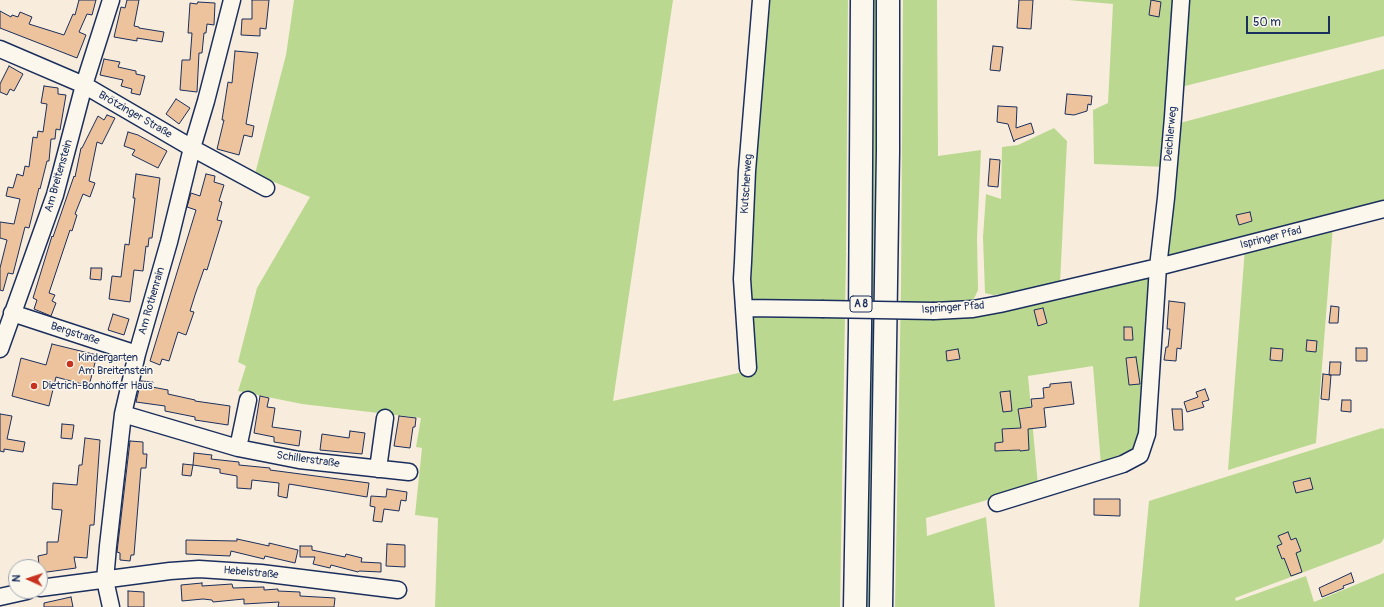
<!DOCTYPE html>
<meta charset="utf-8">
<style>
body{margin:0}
#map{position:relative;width:1384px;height:607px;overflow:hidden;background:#f8eddc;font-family:Pangolin,sans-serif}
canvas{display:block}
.north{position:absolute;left:8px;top:559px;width:40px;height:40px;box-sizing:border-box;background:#fbf7ec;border:1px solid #a1a7b3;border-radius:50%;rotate:273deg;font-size:11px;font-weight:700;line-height:16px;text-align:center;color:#1b2f5e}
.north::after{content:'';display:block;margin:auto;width:14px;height:18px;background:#c8321e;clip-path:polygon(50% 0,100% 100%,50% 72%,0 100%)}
.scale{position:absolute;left:1246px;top:16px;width:84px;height:18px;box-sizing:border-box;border:2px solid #1b2f5e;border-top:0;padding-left:5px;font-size:12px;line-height:14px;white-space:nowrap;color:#1b2f5e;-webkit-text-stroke:3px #fbf7ec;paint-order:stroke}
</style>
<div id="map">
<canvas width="1384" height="607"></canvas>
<div class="north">N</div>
<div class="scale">50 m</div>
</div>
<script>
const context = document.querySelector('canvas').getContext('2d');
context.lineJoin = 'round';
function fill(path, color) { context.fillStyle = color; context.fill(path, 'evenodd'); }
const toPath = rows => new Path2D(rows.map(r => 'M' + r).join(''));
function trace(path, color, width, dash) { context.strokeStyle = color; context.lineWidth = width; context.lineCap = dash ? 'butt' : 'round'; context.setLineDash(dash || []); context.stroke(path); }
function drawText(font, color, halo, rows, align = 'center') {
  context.font = font + ' Pangolin,sans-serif'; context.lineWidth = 3; context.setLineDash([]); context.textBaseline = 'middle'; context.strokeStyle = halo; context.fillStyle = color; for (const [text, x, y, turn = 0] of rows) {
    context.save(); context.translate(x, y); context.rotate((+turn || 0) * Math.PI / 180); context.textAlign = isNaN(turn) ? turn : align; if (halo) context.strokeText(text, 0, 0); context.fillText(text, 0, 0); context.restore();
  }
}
fill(toPath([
 [294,0,673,0,613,401,752,370,747,291,766,0,848,0,846,254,840,607,435,607,438,518,415,515,422,448,416,447,421,418,302,404,238,391,246,366,238,362,257,288,310,197,255,174,286,55],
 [873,0,877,0,875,356,870,607,866,607,872,289],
 [903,0,937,0,938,156,981,150,977,238,978,290,972,303,905,317,1151,271,1145,428,1132,452,1101,465,1093,366,1028,376,1038,485,926,518,927,536,986,517,995,607,895,607,901,288],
 [1068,0,1178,0,1166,167,1094,164,1093,110,1108,103,1113,4],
 [1184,0,1384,0,1384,36,1177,88],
 [1384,69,1384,204,1164,260,1176,124],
 [1054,128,1067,141,1060,284,1028,292,993,295,985,293,983,237,986,194,1001,199,1002,147,1018,145],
 [1333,226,1316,443,1228,470,1245,248],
 [1382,428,1384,429,1384,538,1381,543,1235,598,1236,601,1306,576,1314,602,1384,573,1384,607,1139,607,1149,501]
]), '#bad890');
const building = toPath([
 [79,0,96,0,92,15,87,14,79,32,86,35,77,58,0,28,0,11,11,17,12,15,18,17,20,12,32,17,29,24,64,35,73,14,75,15,79,0],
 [127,0,139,0,134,26,139,27,139,28,164,32,162,42,137,38,137,41,114,37,121,7,125,8,127,0],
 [252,0,269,0,266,29,260,28,260,36,241,35,242,19,252,19,252,0],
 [1019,0,1033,0,1031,29,1017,28,1019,0],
 [1151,0,1161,2,1159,17,1149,15,1151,0],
 [198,2,215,3,214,25,207,24,206,33,204,33,202,53,199,53,197,92,180,90,182,60,190,60,192,33,188,33,190,3,197,4,198,2],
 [993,46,1003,47,1000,71,990,70,993,46],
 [235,51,258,53,246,124,254,126,252,137,244,135,239,155,217,149,224,120,222,120,228,82,232,83,235,51],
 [104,59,120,62,118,67,136,71,136,74,145,76,140,95,131,93,132,89,121,86,123,80,100,75,104,59],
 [9,66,23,74,14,91,10,89,7,95,0,92,0,84,9,66],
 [44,86,58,88,58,94,66,95,60,130,56,129,55,139,51,139,49,161,47,161,40,189,39,188,29,228,25,227,13,274,8,273,3,291,0,290,0,268,7,240,0,238,0,222,14,224,20,199,6,196,8,187,13,188,17,174,23,176,25,166,29,167,33,137,37,138,38,131,43,132,47,104,41,103,44,86],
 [1067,94,1092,96,1091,105,1088,104,1087,111,1074,115,1065,114,1067,94],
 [176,99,190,108,179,124,166,114,176,99],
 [998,106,1017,107,1016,128,1031,123,1034,133,1015,140,1014,142,1008,124,997,122,998,106],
 [107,115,115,118,102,144,97,142,89,181,95,183,90,197,83,194,75,214,77,215,72,231,70,230,49,293,55,295,52,301,56,303,51,316,34,309,37,300,33,298,52,236,53,237,74,176,75,177,81,148,82,148,98,116,104,120,107,115],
 [128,132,138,135,167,151,158,168,132,155,135,150,124,146,128,132],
 [990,159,1000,160,998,187,988,186,990,159],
 [136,174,160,178,152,238,149,238,148,247,146,246,143,271,134,270,130,302,109,299,112,276,121,277,125,244,129,245,135,198,133,198,136,174],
 [206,174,215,176,214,182,224,185,219,201,222,202,217,220,222,221,207,270,204,269,195,295,190,311,194,312,186,335,178,332,169,361,162,359,160,365,150,361,196,210,187,207,191,193,200,196,206,174],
 [1250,212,1252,221,1239,225,1236,215,1250,212],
 [91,268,102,268,101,280,90,279,91,268],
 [1169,301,1185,303,1181,349,1177,348,1176,361,1164,360,1166,347,1168,347,1170,329,1167,329,1169,301],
 [1331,306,1339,307,1338,323,1329,323,1331,306],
 [1043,308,1047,323,1038,326,1034,310,1043,308],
 [113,314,129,319,124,335,108,330,113,314],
 [1124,327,1132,327,1133,340,1124,340,1124,327],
 [1307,340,1317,341,1316,352,1306,351,1307,340],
 [52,344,97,355,89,386,56,377,49,406,12,396,21,358,46,365,52,344],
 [1271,348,1283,349,1282,361,1270,360,1271,348],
 [1356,348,1367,348,1367,361,1356,361,1356,348],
 [958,349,960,359,947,361,946,351,958,349],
 [1136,357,1140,384,1129,385,1126,358,1136,357],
 [1330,362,1341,362,1340,375,1329,375,1330,362],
 [1323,374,1331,375,1329,400,1321,399,1323,374],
 [141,381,153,382,152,387,168,390,168,394,195,400,195,401,230,406,228,425,195,420,195,417,165,411,165,406,136,402,141,381],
 [1071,382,1074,404,1044,408,1046,427,1028,429,1029,450,1020,451,1020,450,995,451,995,443,1003,442,1002,429,1021,428,1018,409,1032,407,1031,399,1044,398,1043,388,1050,387,1050,384,1071,382],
 [1205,389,1209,400,1202,402,1204,407,1187,412,1184,402,1198,397,1196,392,1205,389],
 [1010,391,1012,411,1003,412,1000,392,1010,391],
 [260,396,269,398,267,407,275,408,272,427,301,431,299,446,274,442,274,437,254,433,260,396],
 [1342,400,1351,400,1351,412,1341,411,1342,400],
 [1172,409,1182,409,1183,430,1174,430,1172,409],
 [0,414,12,416,7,439,25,442,23,452,4,449,4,452,0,451,0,414],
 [399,416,416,418,415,427,413,427,410,448,394,446,399,416],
 [62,424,74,425,72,439,61,438,62,424],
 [350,431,365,433,362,454,320,450,322,434,349,438,350,431],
 [85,438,100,440,94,525,90,525,87,558,74,557,76,568,40,573,38,556,47,554,47,542,58,542,62,510,52,509,53,483,77,485,79,465,82,465,85,438],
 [130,441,143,442,143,454,147,454,146,468,141,468,134,555,131,555,130,561,120,560,120,553,117,552,130,441],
 [194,453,212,455,211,459,239,462,239,465,270,468,270,470,369,483,367,497,289,484,287,498,278,496,279,483,252,480,251,489,237,488,237,476,220,473,220,469,193,465,194,453],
 [183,464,193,465,191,476,182,475,183,464],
 [1310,478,1313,489,1296,493,1293,482,1310,478],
 [387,489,407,492,406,501,401,500,399,511,384,509,382,522,373,521,375,507,370,506,371,496,386,497,387,489],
 [1094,499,1120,499,1120,516,1094,515,1094,499],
 [1288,532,1291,540,1296,538,1301,551,1296,553,1302,572,1291,576,1284,558,1282,559,1277,546,1282,544,1278,536,1288,532],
 [237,539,269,546,269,543,298,550,295,563,265,556,264,559,231,551,230,556,186,554,186,540,237,541,237,539],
 [387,544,405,545,405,567,386,566,387,544],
 [300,546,312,546,312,550,345,557,346,554,362,558,361,562,381,563,381,572,359,571,358,572,331,565,330,568,313,564,315,557,300,557,300,546],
 [1351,573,1354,582,1343,586,1344,588,1322,597,1319,588,1351,573],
 [202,583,202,586,232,584,233,588,264,587,264,590,278,589,278,591,300,592,300,596,335,598,334,607,278,607,279,602,244,604,244,599,213,602,212,600,203,599,182,601,181,585,202,583],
 [128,591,144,592,144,607,128,607,128,591],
 [71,597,73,607,44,607,44,603,71,597]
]);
fill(building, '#ecc39c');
trace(building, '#1b2f5e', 1);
const minor = toPath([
 [0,49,84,85,192,148,266,188],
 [744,308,822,309],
 [934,311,973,309,1000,304,1158,267,1384,209],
 [12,313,137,354],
 [0,349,55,195,84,85,111,0],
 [748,368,742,279,743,262,747,171,761,0],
 [123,414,238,448,299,460,409,472],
 [238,448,248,400],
 [378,469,385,418],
 [997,503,1123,464,1140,455,1147,434,1158,267,1166,198,1173,117,1181,0],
 [40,588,170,571,199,569,261,573,398,590],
 [0,597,27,591],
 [111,607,105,580,108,546,123,414,137,354,169,242,192,148,206,101,232,0]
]);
const highway = toPath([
 [855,607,860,329,862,0],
 [881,607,888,151,888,0]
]);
trace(minor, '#1b2f5e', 19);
trace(highway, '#1b2f5e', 25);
trace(minor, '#fbf7ec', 16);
trace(highway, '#fbf7ec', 22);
const minorBridge = toPath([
 [822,309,934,311]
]);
trace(minorBridge, '#1b2f5e', 19, []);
trace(minorBridge, '#fbf7ec', 16);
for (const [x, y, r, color] of [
 [70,364,4,"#c8321e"],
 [34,386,4,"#c8321e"]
]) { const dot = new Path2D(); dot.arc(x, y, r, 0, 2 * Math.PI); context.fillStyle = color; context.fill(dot); trace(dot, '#fbf7ec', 1.5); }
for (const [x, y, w] of [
 [861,304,22]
]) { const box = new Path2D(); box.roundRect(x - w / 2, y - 8, w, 16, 3); context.fillStyle = '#fbf7ec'; context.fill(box); trace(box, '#1b2f5e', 1); }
drawText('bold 10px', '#1b2f5e', null, [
 ["A 8",861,304]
]);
drawText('11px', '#1b2f5e', '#fbf7ec', [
 ["Brötzinger Straße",135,115,30],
 ["Deichlerweg",1171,134,-85],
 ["Am Breitenstein",59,176,-74],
 ["Kutscherweg",747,184,-86],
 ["Ispringer Pfad",1271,238,-14],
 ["Am Rothenrain",152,301,-74],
 ["Ispringer Pfad",953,308,-4],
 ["Bergstraße",75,334,18],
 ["Schillerstraße",308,460,8],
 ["Hebelstraße",251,573,5]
]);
drawText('11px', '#1b2f5e', '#fbf7ec', [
 ["Kindergarten",78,358],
 ["Am Breitenstein",78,371],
 ["Dietrich-Bonhöffer Haus",42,386]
], 'left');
</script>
